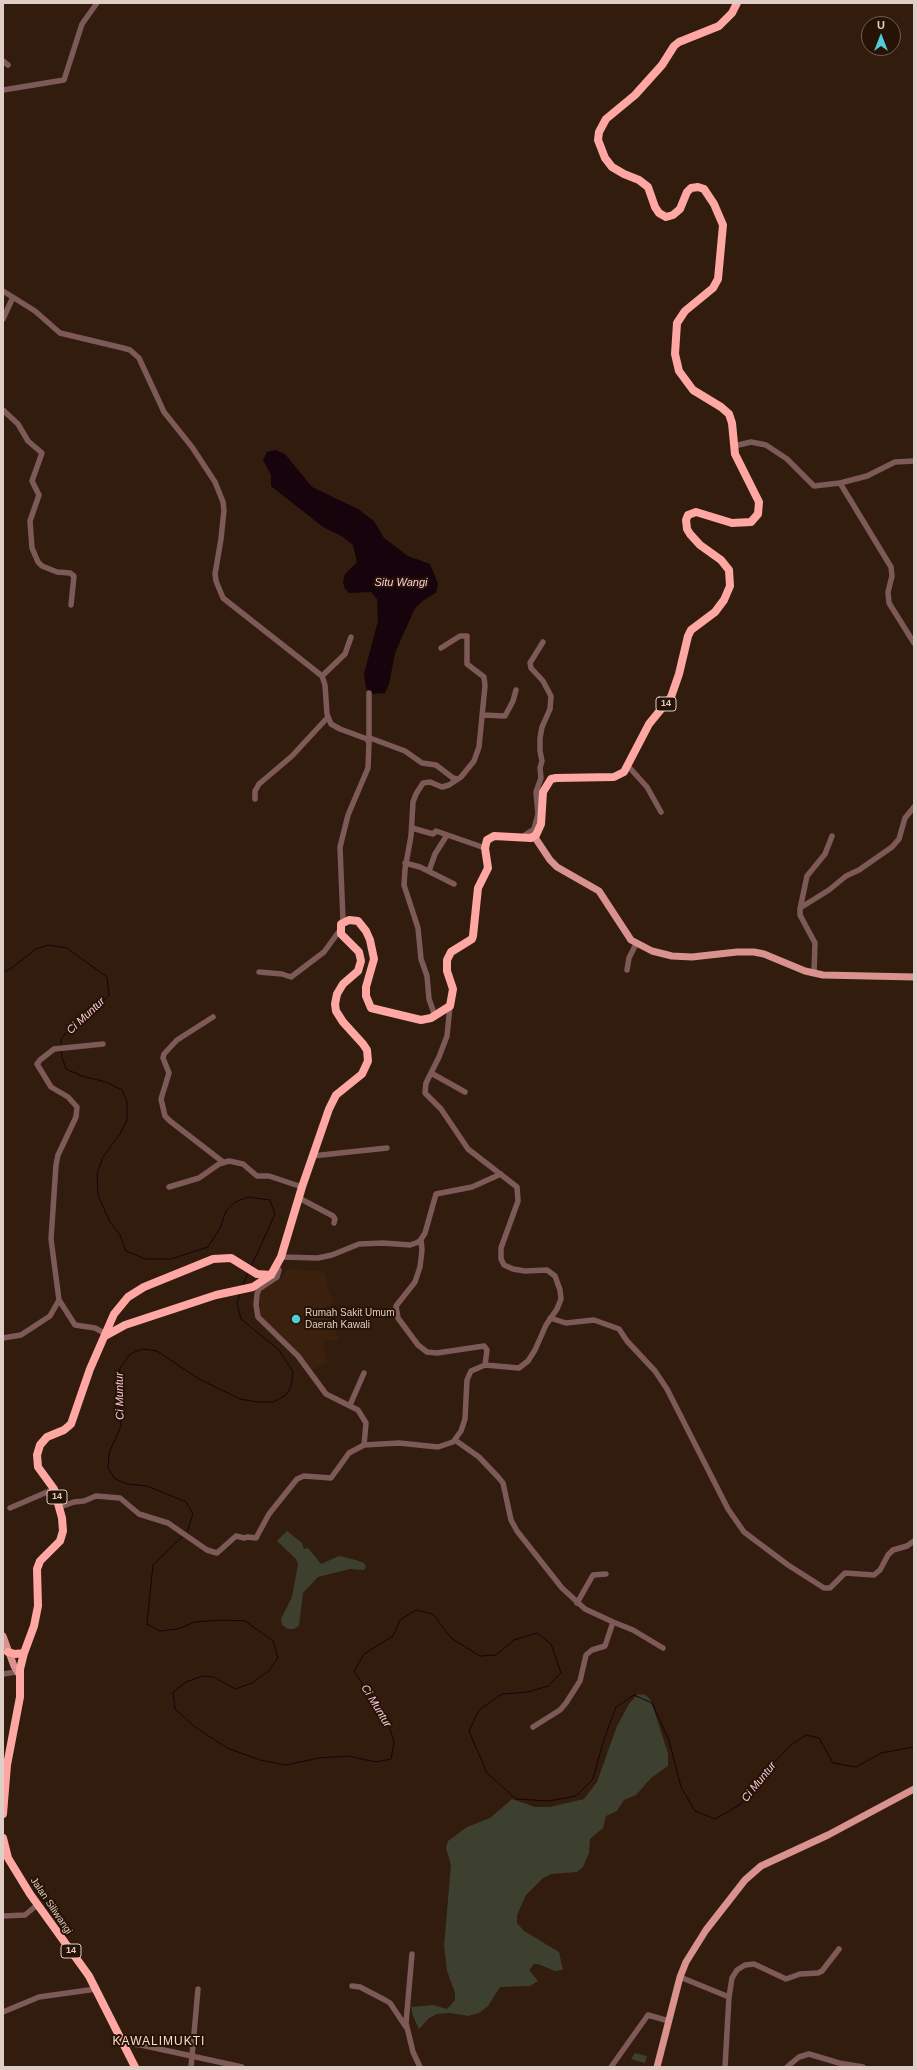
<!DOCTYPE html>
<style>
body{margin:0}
#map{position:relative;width:917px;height:2070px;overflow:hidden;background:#321c0e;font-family:Helvetica,sans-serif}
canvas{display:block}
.frame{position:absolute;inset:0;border:4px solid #decec5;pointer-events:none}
.north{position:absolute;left:861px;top:16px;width:40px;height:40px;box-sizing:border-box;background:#271305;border:1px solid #705e52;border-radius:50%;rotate:0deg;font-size:11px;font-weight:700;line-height:16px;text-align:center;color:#decec5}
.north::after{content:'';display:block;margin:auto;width:14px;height:18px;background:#53cbda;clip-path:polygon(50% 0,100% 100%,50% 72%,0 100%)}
</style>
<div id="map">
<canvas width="917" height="2070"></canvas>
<div class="frame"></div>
<div class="north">U</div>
</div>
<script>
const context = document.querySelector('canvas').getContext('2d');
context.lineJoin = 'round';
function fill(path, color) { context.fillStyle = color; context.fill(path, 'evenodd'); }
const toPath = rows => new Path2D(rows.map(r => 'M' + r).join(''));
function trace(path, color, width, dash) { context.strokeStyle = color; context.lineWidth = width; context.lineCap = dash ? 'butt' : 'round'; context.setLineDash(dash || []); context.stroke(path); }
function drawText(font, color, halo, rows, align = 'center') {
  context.font = font + ' Helvetica,sans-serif'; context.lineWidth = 4; context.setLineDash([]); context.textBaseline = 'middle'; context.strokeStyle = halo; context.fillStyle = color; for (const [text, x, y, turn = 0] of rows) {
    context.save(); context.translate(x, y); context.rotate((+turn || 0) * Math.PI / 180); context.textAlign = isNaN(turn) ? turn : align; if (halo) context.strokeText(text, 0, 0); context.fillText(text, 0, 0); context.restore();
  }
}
fill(toPath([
 [287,1269,324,1271,328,1281,326,1282,334,1303,323,1309,340,1340,323,1341,327,1362,312,1370,289,1343,260,1317,257,1304,261,1290,282,1278]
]), '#3b200d');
fill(toPath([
 [287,1531,302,1543,304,1549,308,1548,321,1564,339,1556,356,1560,364,1563,366,1567,364,1570,350,1569,318,1577,303,1593,299,1626,294,1629,288,1629,282,1625,281,1619,292,1597,298,1564,296,1559,277,1541],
 [638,1694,646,1695,651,1701,668,1753,668,1766,651,1778,636,1795,624,1800,617,1811,606,1816,603,1828,590,1839,589,1853,583,1867,577,1872,551,1874,543,1878,526,1895,517,1915,517,1923,524,1931,559,1952,563,1970,555,1971,538,1964,534,1964,529,1970,538,1981,530,1986,500,1987,488,2006,479,2013,468,2016,450,2013,437,2014,429,2018,419,2029,413,2016,411,2007,433,2005,447,2009,455,2000,455,1993,447,1971,444,1946,451,1865,446,1848,448,1841,467,1827,490,1818,512,1799,535,1807,550,1807,584,1799,597,1782,617,1726,629,1704],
 [635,2053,647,2056,645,2063,631,2059]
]), '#3d402f');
fill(toPath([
 [276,450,285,454,312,487,358,509,374,521,384,538,408,556,430,564,438,584,436,593,424,600,415,608,395,653,389,684,385,693,370,694,366,688,364,674,378,621,377,599,371,592,349,593,345,589,343,583,345,574,357,562,353,545,343,537,323,527,271,486,271,475,263,460,267,452]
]), '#16030c');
trace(toPath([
 [3,973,13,967,36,949,48,945,67,948,107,977,109,995,92,1013,70,1029,61,1039,61,1045],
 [61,1050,62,1057,66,1069,82,1076,106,1082,122,1090,127,1101,127,1120,120,1134,103,1157,97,1173,98,1195,110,1222,120,1235,126,1251,146,1259,171,1259,208,1247,220,1228,226,1211,235,1202,248,1197,270,1200,275,1214,251,1267],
 [243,1285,248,1273],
 [187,1532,193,1514,186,1502,147,1486,127,1484,115,1479,108,1468,109,1453,121,1426,118,1383,120,1368,130,1354,142,1349,157,1351,199,1379,240,1399,257,1402,273,1402,286,1395,291,1386,293,1372,279,1350,241,1319,237,1303,240,1294],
 [183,1536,153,1565,147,1624,160,1631,177,1629,195,1622,223,1620,245,1621,273,1641,278,1658,269,1671,252,1683,235,1689,214,1677,202,1676,186,1682,173,1692,175,1709,195,1727,227,1748,260,1760,286,1765,319,1758,348,1756,376,1762,391,1759,394,1742,388,1722,354,1671,364,1654,393,1636,400,1620,416,1610,433,1614,451,1638,480,1656,496,1655,514,1640,537,1633,551,1644,561,1673,548,1686,528,1692,502,1694,479,1710,469,1731,487,1773,516,1799,549,1801,576,1796,593,1779,604,1739,616,1707,634,1695,652,1703,669,1740,681,1787,695,1811,715,1819,741,1804,765,1772,791,1745,806,1735,819,1738,833,1763,856,1767,881,1753,914,1747]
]), '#16030c', 1);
trace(toPath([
 [3,61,8,65],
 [3,90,64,80,82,24,97,3],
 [3,291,35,311,60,333,123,348,130,350,139,358,164,412,192,447,215,482,223,502,224,510,221,539,215,574,216,581,223,598,322,676,325,685,327,714,331,724,340,729,367,739,369,743,368,768,348,815,340,847,343,921],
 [3,319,13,297],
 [3,410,18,424,28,441,42,453,32,481,39,495,30,521,32,548,38,562,42,566,57,572,70,573,74,576,71,605],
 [734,446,751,442,766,445,787,459,814,486,840,483,867,476,895,462,914,461],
 [840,483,891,567,892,576,888,592,889,603,914,643],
 [322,676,345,654,351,637],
 [369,693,369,741],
 [483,715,505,716,513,701,516,690],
 [370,738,405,751,422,763,436,765,453,778,458,779],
 [628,766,647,787,661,812],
 [255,799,255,791,259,784,292,756,328,717],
 [412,828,433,834,436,831,485,848],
 [522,837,534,829,538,814,536,792,541,778,540,768,542,761,540,751,540,738,542,727,550,709,551,696,543,681,531,668,530,663,543,642],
 [405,863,420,867,454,884],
 [429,871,435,854,447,835],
 [800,909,807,876,825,854,832,836],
 [627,970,629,958,636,944],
 [259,972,282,974,291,977,324,952,340,930],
 [814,973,815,943,800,915,800,908,829,890,846,876,859,870,892,847,899,839,905,818,914,807],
 [435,1016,429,999,427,976,421,959,418,928,404,885,405,869,411,836,413,802,416,794,423,783,430,782,442,787,449,785,461,777,474,761,479,747,485,686,484,677,467,664,467,636,460,636,441,648],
 [213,1017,177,1040,164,1054,163,1058,169,1073,161,1099,165,1116,170,1121,223,1162],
 [431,1073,465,1092],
 [312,1156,387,1148],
 [169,1187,199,1178,219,1164,229,1161,243,1164,257,1176,269,1176,302,1187],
 [299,1198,333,1216,335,1219,334,1223],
 [421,1239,422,1250,420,1267,415,1282,396,1306,398,1318,418,1345,427,1352,437,1353,484,1346,487,1350,485,1365],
 [281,1257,318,1258,332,1255,359,1244,383,1243,410,1245,416,1243,420,1241,425,1233,436,1194,472,1187,501,1174],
 [277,1267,279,1270,277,1277,259,1289,257,1294,256,1305,258,1317,298,1356,326,1394,358,1410,366,1423,364,1445],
 [59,1300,51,1239,56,1165,58,1155,76,1117,77,1107,68,1097,51,1087,37,1064,40,1060,54,1049,103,1044],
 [550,1318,566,1323,594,1320,619,1329,627,1341,655,1371,667,1389,728,1509,744,1532,788,1565,824,1588,830,1588,845,1573,874,1575,880,1570,888,1555,893,1550,907,1546,914,1541],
 [3,1338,21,1335,50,1316,59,1300,75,1325,95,1328,106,1334],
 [350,1405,364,1373],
 [455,1440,479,1457,498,1477,503,1483,511,1520,517,1531,562,1588,585,1609,613,1622,605,1646,592,1650,586,1655,580,1681,566,1703,560,1710,533,1727],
 [60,1507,74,1502,84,1501,96,1496,120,1498,139,1514,168,1523,207,1550,217,1553,236,1536,244,1538,248,1537,256,1538,269,1514,297,1479,304,1476,331,1478,349,1453,364,1445,399,1443,438,1447,453,1442,461,1431,465,1419,467,1380,471,1371,485,1365,519,1368,528,1361,535,1350,546,1325,557,1309,561,1299,560,1290,555,1276,547,1270,525,1271,513,1269,504,1265,501,1259,501,1248,518,1201,517,1187,468,1149,441,1109,425,1093,426,1083,439,1057,447,1036,450,1006],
 [10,1508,54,1489],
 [577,1603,593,1575,606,1574],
 [613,1622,633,1630,663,1648],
 [3,1674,16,1672],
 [3,1916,25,1915,37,1905],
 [412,1954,406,2023,413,2052,420,2067],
 [680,1977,729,1997],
 [352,1986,360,1987,385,2000,390,2003,406,2027],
 [3,2012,39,1997,96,1989],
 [122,2043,141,2045,242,2067],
 [191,2067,198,1989],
 [611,2067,648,2015,669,2021],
 [725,2067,729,1997,732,1978,737,1970,745,1965,754,1964,786,1979,800,1974,818,1973,822,1971,839,1949],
 [787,2067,799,2057,809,2054,839,2063,863,2067]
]), '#7d5a58', 5.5);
trace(toPath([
 [534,836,550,860,557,867,599,891,631,940,652,951,672,956,692,957,737,952,754,952,764,954,805,971,823,975,914,977],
 [3,1636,14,1666,20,1676],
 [657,2067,680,1977,686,1962,706,1930,745,1880,761,1866,828,1835,914,1789]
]), '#d9928e', 7);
trace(toPath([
 [105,1336,125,1325,216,1295,253,1287,271,1275,281,1257,302,1187,329,1109,336,1095,362,1074,368,1061,367,1050,363,1044,343,1022,336,1011,335,1004,337,994,343,984,358,971,361,961,359,952,341,934,341,924,349,920,358,921,366,931,370,940,374,959,366,987,366,996,371,1008,421,1020,431,1018,450,1006,453,989,447,971,447,960,451,952,472,939,473,936,478,888,488,868,485,848,487,840,494,836,531,838,536,835,541,824,543,792,551,779,556,778,614,777,624,772,649,724,671,697,679,674,688,636,691,630,715,612,724,600,730,586,729,570,721,560,700,545,690,534,687,529,686,520,688,515,696,512,732,523,751,522,758,514,759,502,735,454,732,423,729,414,721,407,693,390,679,371,675,354,677,323,685,311,713,288,718,279,723,225,714,204,704,189,698,187,691,188,687,192,680,209,673,215,666,217,659,213,655,207,648,187,639,180,624,174,612,167,605,158,598,140,599,132,606,119,635,95,662,65,674,46,679,42,719,26,732,13,737,3],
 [8,1652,15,1654,24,1653],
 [3,1814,7,1765,20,1697,20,1669,24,1653,34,1626,38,1606,37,1569,40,1561,60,1541,63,1531,62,1518,54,1489,38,1467,37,1455,40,1445,47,1437,64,1430,71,1424,90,1369,114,1314,128,1297,144,1287,213,1259,231,1258,257,1274,271,1275],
 [3,1838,8,1858,30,1894,89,1976,135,2067]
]), '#fea7a3', 8);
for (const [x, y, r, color] of [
 [296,1319,5,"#53cbda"]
]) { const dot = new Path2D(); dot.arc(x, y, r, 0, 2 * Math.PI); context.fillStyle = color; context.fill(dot); trace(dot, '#271305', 1.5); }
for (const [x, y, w] of [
 [666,704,20],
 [57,1497,20],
 [71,1951,20]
]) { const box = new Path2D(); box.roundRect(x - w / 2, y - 7, w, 14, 3); context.fillStyle = '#271305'; context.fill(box); trace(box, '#decec5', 1); }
drawText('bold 9px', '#decec5', null, [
 ["14",666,704],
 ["14",57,1497],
 ["14",71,1951]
]);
drawText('10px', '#decec5', '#271305', [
 ["Rumah Sakit Umum",305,1313],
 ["Daerah Kawali",305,1325]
], 'left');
drawText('10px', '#decec5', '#271305', [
 ["Jalan Siliwangi",51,1906,56]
]);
drawText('italic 11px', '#fbccdf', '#271305', [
 ["Situ Wangi",401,583],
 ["Ci Muntur",86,1016,-43],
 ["Ci Muntur",120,1396,-91],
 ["Ci Muntur",376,1706,59],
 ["Ci Muntur",759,1782,-51]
]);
context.letterSpacing = '1px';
drawText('12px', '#fbddcb', '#271305', [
 ["KAWALIMUKTI",159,2042]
]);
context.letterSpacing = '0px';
</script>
